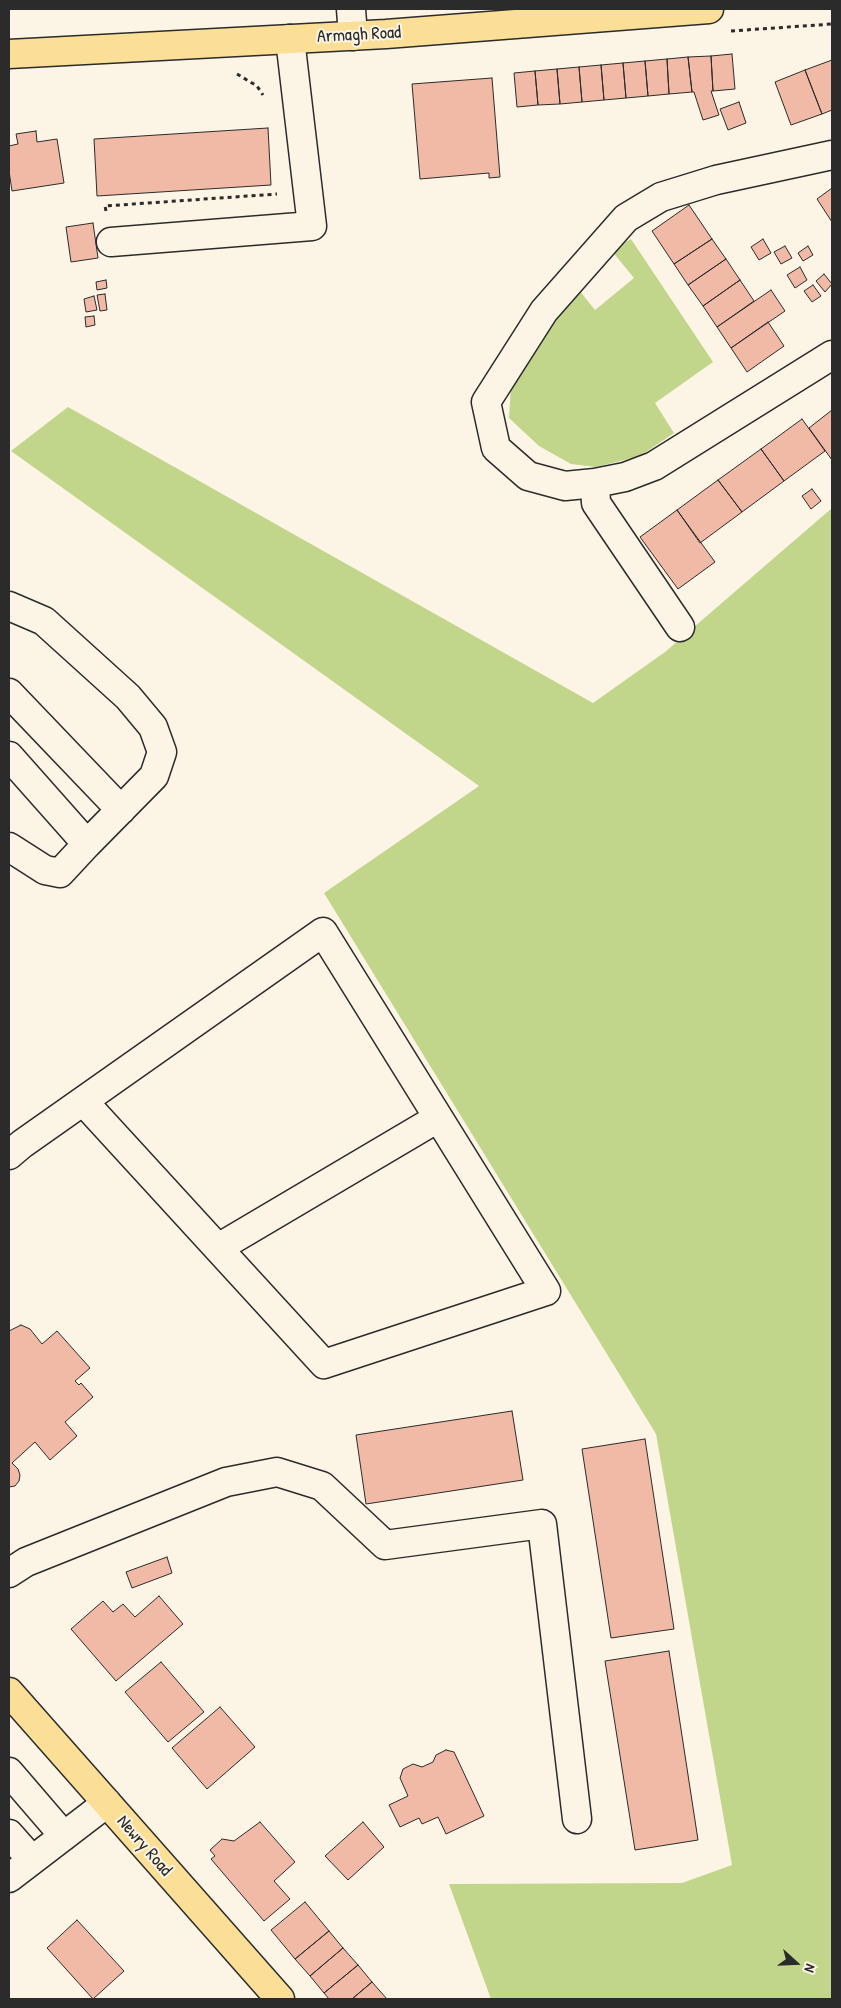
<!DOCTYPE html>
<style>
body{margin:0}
#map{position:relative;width:841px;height:2008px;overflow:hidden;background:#fcf5e5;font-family:"Patrick Hand",sans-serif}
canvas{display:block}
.frame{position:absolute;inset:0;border:10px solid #2b2b2b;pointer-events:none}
.north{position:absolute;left:771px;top:1938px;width:50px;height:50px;-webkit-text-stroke:4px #fcf5e5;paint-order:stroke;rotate:110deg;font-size:14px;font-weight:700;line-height:20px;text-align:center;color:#2b2b2b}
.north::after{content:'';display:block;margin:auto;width:18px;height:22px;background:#2b2b2b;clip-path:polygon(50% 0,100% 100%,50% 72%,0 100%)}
</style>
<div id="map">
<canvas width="841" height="2008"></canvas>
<div class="frame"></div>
<div class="north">N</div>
</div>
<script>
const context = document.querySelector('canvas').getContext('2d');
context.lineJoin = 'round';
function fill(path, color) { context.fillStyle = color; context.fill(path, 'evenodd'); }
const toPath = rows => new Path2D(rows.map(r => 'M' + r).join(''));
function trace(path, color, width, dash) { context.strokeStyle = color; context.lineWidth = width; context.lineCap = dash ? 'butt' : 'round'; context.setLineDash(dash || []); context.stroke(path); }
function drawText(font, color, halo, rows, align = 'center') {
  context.font = font + ' "Patrick Hand",sans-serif'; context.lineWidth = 4; context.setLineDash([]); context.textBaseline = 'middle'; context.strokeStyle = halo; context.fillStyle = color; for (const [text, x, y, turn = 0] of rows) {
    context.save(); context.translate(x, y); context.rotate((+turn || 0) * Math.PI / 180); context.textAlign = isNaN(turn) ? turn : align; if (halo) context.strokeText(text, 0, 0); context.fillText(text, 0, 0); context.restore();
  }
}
fill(toPath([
 [631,239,713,362,655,403,674,433,640,456,596,467,571,464,539,446,509,418,511,386,536,346,579,290,595,310,634,278,611,250],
 [68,407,593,703,665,652,832,508,832,1999,491,1999,449,1884,682,1883,732,1865,656,1434,324,893,479,786,11,451]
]), '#c2d68b');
const building = toPath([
 [732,54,735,89,713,91,711,56,732,54],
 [711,56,713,91,711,91,719,115,703,120,694,92,692,92,688,57,711,56],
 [688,57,692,92,669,94,667,59,688,57],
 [667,59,669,94,648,96,645,61,667,59],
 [832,60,832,110,822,114,805,70,832,60],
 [645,61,648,96,626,98,623,63,645,61],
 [623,63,626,98,604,100,601,65,623,63],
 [601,65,604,100,582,102,579,67,601,65],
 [579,67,582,102,560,104,557,69,579,67],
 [557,69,560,104,538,105,535,71,557,69],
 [805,70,822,114,791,125,775,82,805,70],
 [535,71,538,105,517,107,514,73,535,71],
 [492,78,500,177,489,178,489,173,420,179,412,84,492,78],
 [739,102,746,123,728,130,720,109,739,102],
 [268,128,271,185,97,196,94,139,268,128],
 [36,131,37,142,57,139,64,183,12,191,9,171,9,146,18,144,16,134,36,131],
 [832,188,832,222,817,199,832,188],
 [689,205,712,239,674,264,652,231,689,205],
 [93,223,98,258,71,262,66,227,93,223],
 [712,239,726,259,688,285,674,264,712,239],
 [763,239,771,253,759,260,751,247,763,239],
 [785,246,792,258,781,264,774,252,785,246],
 [808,246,813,255,803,261,798,253,808,246],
 [726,259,740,280,703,306,688,285,726,259],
 [800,267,807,280,795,288,787,275,800,267],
 [824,274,832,284,825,292,816,281,824,274],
 [106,280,107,288,97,290,96,282,106,280],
 [740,280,754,301,717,327,703,306,740,280],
 [813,285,821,296,812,302,804,291,813,285],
 [771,290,785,311,731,348,717,327,771,290],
 [105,294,107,310,100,311,97,295,105,294],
 [94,296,97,310,86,312,84,299,94,296],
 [94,316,95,325,86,327,85,317,94,316],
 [768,322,784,346,747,372,731,348,768,322],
 [832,410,832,460,809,428,832,410],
 [802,419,825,451,784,481,761,449,802,419],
 [761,449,784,481,742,512,718,480,761,449],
 [718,480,742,512,700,543,677,510,718,480],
 [812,489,821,501,811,509,802,496,812,489],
 [677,510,715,562,678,589,640,537,677,510],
 [21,1325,30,1329,42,1344,57,1331,90,1368,75,1381,79,1385,81,1383,93,1397,65,1422,77,1436,50,1460,35,1442,12,1463,18,1469,20,1475,19,1481,15,1486,9,1487,9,1331,21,1325],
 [512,1411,523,1480,366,1504,356,1435,512,1411],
 [645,1439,674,1629,611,1638,582,1449,645,1439],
 [167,1557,172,1573,132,1588,126,1572,167,1557],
 [159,1596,183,1624,116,1681,71,1629,103,1601,113,1612,123,1604,135,1617,159,1596],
 [669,1651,698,1840,635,1850,605,1661,669,1651],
 [161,1662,204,1712,168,1742,125,1692,161,1662],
 [220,1707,255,1747,207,1789,172,1748,220,1707],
 [446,1750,454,1752,484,1816,446,1834,438,1817,422,1824,419,1818,400,1827,389,1805,408,1796,400,1778,403,1769,413,1764,422,1767,433,1762,436,1755,446,1750],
 [260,1822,295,1862,274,1881,290,1899,264,1921,211,1859,215,1856,210,1850,222,1839,234,1841,260,1822],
 [363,1822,384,1847,348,1880,325,1856,363,1822],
 [305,1902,329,1931,295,1959,271,1930,305,1902],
 [77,1920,124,1971,93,1999,47,1948,77,1920],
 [329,1931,343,1948,310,1976,295,1959,329,1931],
 [343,1948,358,1965,324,1993,310,1976,343,1948],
 [358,1965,372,1982,352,1999,329,1999,324,1993,358,1965],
 [372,1982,387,1999,352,1999,372,1982]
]);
fill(building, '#f1baa6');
trace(building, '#2b2b2b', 1);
const minor = toPath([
 [351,9,353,36],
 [832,155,716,180,661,197,626,218,544,311,486,402,496,448,528,476,565,486,595,483,625,477,654,466,832,355],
 [111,242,312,226,290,39],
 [595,483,596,503,680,627],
 [9,606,44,621,128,697,153,727,162,752,154,776,87,844],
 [9,693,121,810],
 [9,756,87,844,60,873,45,870,9,847],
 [9,1155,22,1144,323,932,546,1291,324,1364,83,1101],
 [218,1248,438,1118],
 [9,1573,26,1562,226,1482,277,1472,322,1486,385,1545,542,1524,577,1819],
 [9,1772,64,1836],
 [9,1834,32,1860],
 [9,1878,107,1803]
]);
const major = toPath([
 [9,54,386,34,709,9],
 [9,1692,280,1999]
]);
trace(minor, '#2b2b2b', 31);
trace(major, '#2b2b2b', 31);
trace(toPath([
 [731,31,832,24],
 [237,74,257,86,263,95],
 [106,211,105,206,277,194]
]), '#2b2b2b', 3, [4, 4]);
trace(minor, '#fcf5e5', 28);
trace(major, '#fbdf96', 28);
drawText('18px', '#2b2b2b', '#fcf5e5', [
 ["Armagh Road",359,35,-3],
 ["Newry Road",144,1846,49]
]);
</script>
